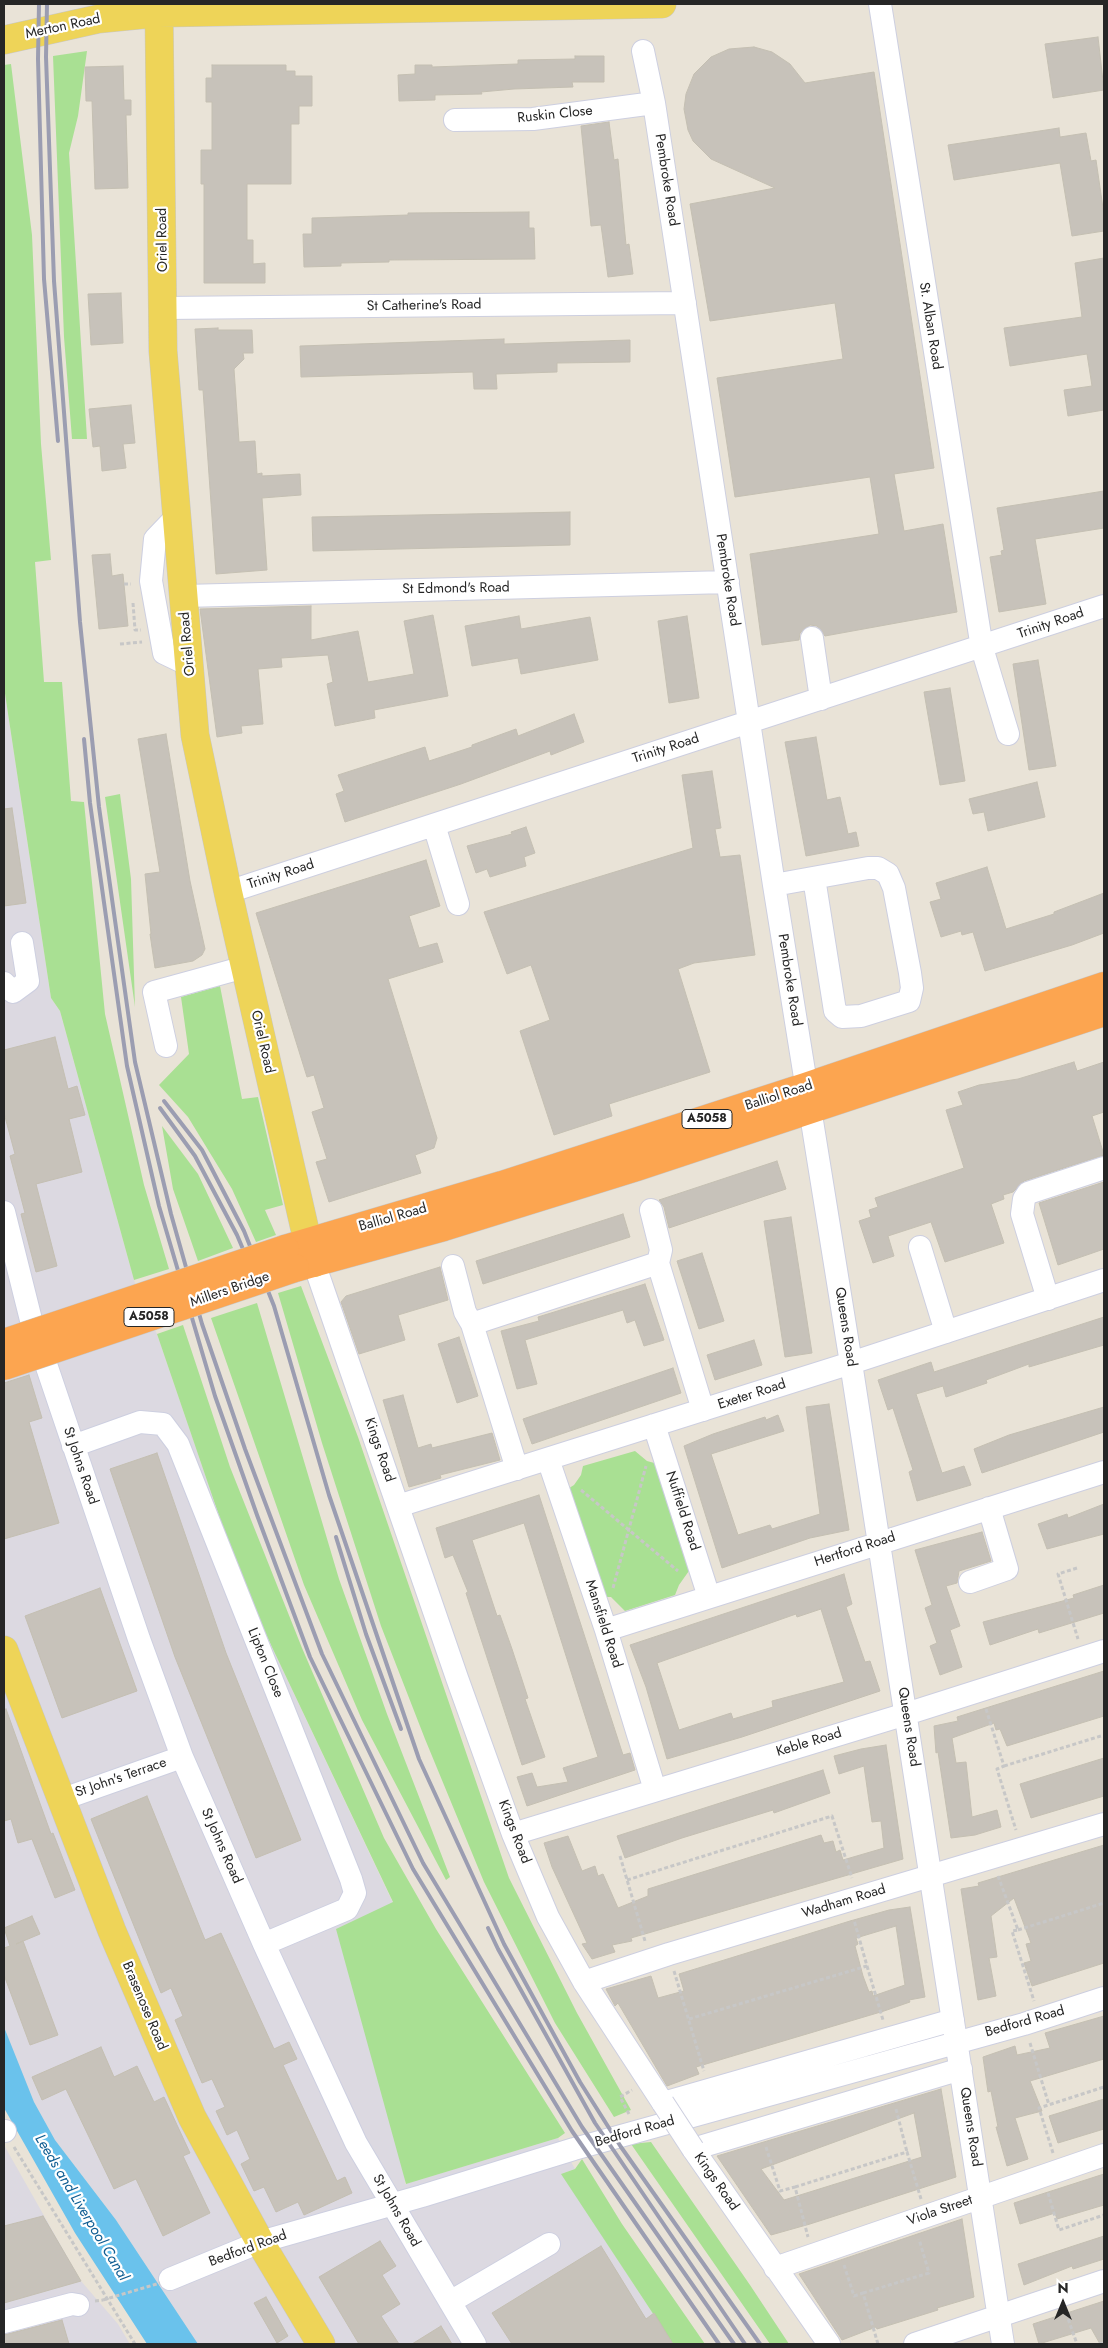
<!DOCTYPE html>
<style>
body{margin:0}
#map{position:relative;width:1108px;height:2348px;overflow:hidden;background:#e9e3d7;font-family:Jost,sans-serif}
canvas{display:block}
.frame{position:absolute;inset:0;border:5px solid #262626;pointer-events:none}
.north{position:absolute;left:1038px;top:2278px;width:50px;height:50px;-webkit-text-stroke:4px #fff;paint-order:stroke;rotate:0deg;font-size:14px;font-weight:700;line-height:20px;text-align:center;color:#262626}
.north::after{content:'';display:block;margin:auto;width:18px;height:22px;background:#262626;clip-path:polygon(50% 0,100% 100%,50% 72%,0 100%)}
</style>
<div id="map">
<canvas width="1108" height="2348"></canvas>
<div class="frame"></div>
<div class="north">N</div>
</div>
<script>
const context = document.querySelector('canvas').getContext('2d');
context.lineJoin = 'round';
function fill(path, color) { context.fillStyle = color; context.fill(path, 'evenodd'); }
const toPath = rows => new Path2D(rows.map(r => 'M' + r).join(''));
function trace(path, color, width, dash) { context.strokeStyle = color; context.lineWidth = width; context.lineCap = dash ? 'butt' : 'round'; context.setLineDash(dash || []); context.stroke(path); }
function drawText(font, color, halo, rows, align = 'center') {
  context.font = font + ' Jost,sans-serif'; context.lineWidth = 4.5; context.setLineDash([]); context.textBaseline = 'middle'; context.strokeStyle = halo; context.fillStyle = color; for (const [text, x, y, turn = 0] of rows) {
    context.save(); context.translate(x, y); context.rotate((+turn || 0) * Math.PI / 180); context.textAlign = isNaN(turn) ? turn : align; if (halo) context.strokeText(text, 0, 0); context.fillText(text, 0, 0); context.restore();
  }
}
fill(toPath([
 [4,687,51,998,60,1011,134,1280,144,1310,157,1334,243,1586,393,1903,405,2184,558,2138,575,2169,562,2174,673,2344,198,2344,116,2220,55,2140,34,2102,16,2060,4,2027],
 [4,2145,81,2281,118,2324,130,2344,4,2344]
]), '#dcd9e1');
fill(toPath([
 [87,51,78,116,69,153,87,439,72,439,64,337,53,56],
 [11,64,32,235,41,444,51,560,35,562,44,682,62,682,71,801,84,802,105,1014,144,1185,169,1269,134,1280,60,1011,51,998,4,687,4,65],
 [120,794,131,879,135,1007,105,797],
 [220,986,242,1099,258,1097,283,1205,265,1210,276,1235,256,1242,232,1189,188,1117,159,1085,189,1054,181,997],
 [162,1126,198,1174,233,1248,198,1261,173,1189],
 [301,1286,358,1437,509,1878,577,2013,631,2110,614,2117,555,2023,484,1882,425,1739,381,1626,322,1443,278,1293],
 [257,1303,339,1579,387,1714,450,1877,446,1880,362,1720,304,1585,211,1318],
 [183,1325,230,1467,302,1648,384,1838,436,1929,565,2133,558,2138,406,2184,336,1929,393,1902,243,1586,157,1334],
 [635,1451,647,1461,658,1464,691,1568,679,1585,675,1595,625,1611,611,1597,601,1597,566,1490,574,1485,581,1475,583,1466],
 [651,2142,750,2285,789,2344,770,2344,631,2144],
 [582,2159,622,2224,705,2344,673,2344,561,2174,575,2169]
]), '#a9e093');
fill(toPath([
 [4,2027,34,2102,55,2140,116,2220,198,2344,147,2344,75,2233,4,2108]
]), '#6ac2ec');
const building = toPath([
 [1098,37,1104,90,1053,98,1045,44,1098,37],
 [754,47,772,52,790,64,805,83,874,72,934,468,894,474,904,531,943,524,957,612,825,636,817,626,810,625,800,633,799,640,762,645,750,554,879,534,870,477,735,497,717,378,843,359,835,303,710,321,690,204,775,188,711,159,693,141,688,130,684,109,686,94,694,74,711,57,729,49,754,47],
 [575,56,604,56,604,82,572,82,573,87,514,89,481,92,482,94,435,95,435,100,399,101,398,75,415,74,415,65,432,65,432,67,518,64,518,60,575,59,575,56],
 [212,65,286,65,286,71,295,71,295,76,312,76,312,106,299,106,299,124,291,124,291,184,247,184,247,240,253,240,253,264,265,263,265,283,204,283,204,184,201,184,201,150,212,150,212,102,206,102,206,78,212,78,212,65],
 [123,66,124,100,131,100,131,115,126,115,128,188,95,189,92,101,86,101,85,67,123,66],
 [609,122,614,160,618,159,626,245,629,244,633,274,608,277,601,225,591,226,581,126,609,122],
 [1059,128,1060,137,1086,133,1091,161,1096,160,1104,215,1104,231,1072,236,1060,163,954,180,948,145,1059,128],
 [529,212,529,228,534,228,535,259,389,260,389,262,341,263,341,266,304,267,303,234,312,234,312,218,408,215,408,213,529,212],
 [1104,258,1104,410,1068,416,1064,390,1092,386,1087,354,1010,366,1004,328,1082,317,1075,263,1104,258],
 [121,293,123,343,91,345,88,294,121,293],
 [218,328,218,330,252,330,253,353,243,353,244,359,234,369,239,442,255,441,257,474,262,473,262,476,300,474,301,495,262,498,267,570,216,574,203,390,199,390,195,329,218,328],
 [504,339,504,344,630,340,630,362,557,363,557,372,496,374,497,389,474,389,473,372,301,377,300,346,504,339],
 [131,405,135,443,123,444,126,468,102,471,100,446,93,447,89,409,131,405],
 [1104,491,1104,528,1035,539,1046,604,999,612,990,557,1002,555,1001,551,1004,550,997,508,1104,491],
 [570,512,570,545,313,551,312,517,570,512],
 [110,554,112,576,123,574,128,626,99,629,92,555,110,554],
 [311,606,311,640,358,631,368,682,414,674,404,621,433,615,448,696,374,710,375,718,335,726,327,684,333,682,328,655,281,658,282,667,258,669,263,724,241,726,242,733,217,737,200,609,311,606],
 [519,616,521,629,590,617,598,660,521,674,518,658,472,666,465,626,519,616],
 [687,616,699,698,669,703,658,621,687,616],
 [1038,660,1056,766,1029,770,1013,664,1038,660],
 [950,688,965,781,940,785,924,692,950,688],
 [574,714,584,742,551,755,550,751,461,784,345,822,336,794,344,791,338,775,425,747,429,761,472,747,472,745,516,729,518,736,574,714],
 [166,734,190,881,205,949,202,955,193,961,155,968,150,934,151,934,145,874,160,872,138,739,166,734],
 [816,737,827,800,840,797,848,834,856,832,859,846,806,856,785,742,816,737],
 [712,771,721,828,715,829,720,857,740,855,755,955,694,963,678,969,710,1072,609,1104,612,1116,554,1135,520,1031,550,1020,531,965,507,974,484,912,693,848,682,775,712,771],
 [1037,782,1045,817,988,831,984,812,973,814,969,799,1037,782],
 [12,808,26,903,4,906,4,809,12,808],
 [526,827,535,853,524,857,526,866,490,877,487,869,476,873,467,846,512,834,511,832,526,827],
 [426,860,440,906,409,916,419,948,437,943,443,962,388,979,437,1138,434,1148,415,1155,421,1173,329,1202,316,1162,327,1159,312,1112,324,1108,314,1075,307,1077,256,913,426,860],
 [987,867,1006,929,1054,914,1054,912,1104,893,1104,933,1072,945,985,971,973,932,962,935,961,931,941,937,930,902,941,899,936,883,987,867],
 [55,1037,68,1089,77,1086,85,1115,69,1119,82,1172,36,1184,57,1266,36,1272,21,1214,25,1213,10,1156,15,1154,4,1113,4,1050,55,1037],
 [1074,1062,1077,1071,1104,1062,1104,1112,1092,1116,1104,1155,1024,1181,1013,1192,1003,1195,1004,1199,991,1204,1004,1243,945,1262,931,1222,888,1236,894,1256,873,1263,859,1221,871,1217,869,1210,878,1207,875,1198,964,1168,946,1110,963,1105,958,1092,979,1085,1018,1079,1074,1062],
 [777,1161,786,1189,669,1228,664,1207,659,1200,777,1161],
 [1104,1182,1104,1249,1058,1265,1039,1203,1104,1182],
 [623,1214,630,1237,483,1284,476,1261,623,1214],
 [791,1217,812,1353,785,1357,764,1221,791,1217],
 [702,1253,724,1321,699,1329,677,1261,702,1253],
 [440,1267,448,1300,398,1315,405,1340,359,1354,341,1302,346,1296,440,1267],
 [645,1284,664,1340,644,1346,635,1320,627,1323,623,1310,525,1340,537,1384,517,1389,501,1331,539,1321,538,1317,645,1284],
 [1104,1317,1104,1345,1029,1367,1029,1364,986,1380,987,1383,946,1397,943,1386,916,1394,942,1473,964,1466,971,1485,917,1501,909,1472,913,1470,893,1408,888,1410,878,1380,931,1362,934,1372,1104,1317],
 [459,1337,478,1396,457,1403,438,1344,459,1337],
 [754,1340,762,1365,715,1380,707,1355,754,1340],
 [673,1368,681,1393,532,1444,523,1419,673,1368],
 [29,1375,42,1418,29,1422,59,1523,4,1539,4,1383,29,1375],
 [403,1395,418,1448,431,1444,432,1448,492,1433,500,1460,440,1475,441,1478,409,1487,383,1400,403,1395],
 [829,1404,849,1530,810,1538,722,1568,684,1446,713,1434,765,1417,766,1420,778,1415,784,1431,711,1454,738,1535,770,1525,772,1529,820,1514,806,1407,829,1404],
 [1104,1407,1104,1432,982,1473,974,1449,1009,1435,1104,1407],
 [157,1453,226,1653,301,1840,256,1858,175,1657,110,1469,157,1453],
 [539,1495,623,1755,630,1753,635,1770,527,1806,517,1777,532,1773,537,1787,568,1782,563,1768,598,1757,524,1523,472,1540,497,1616,500,1615,512,1649,528,1698,525,1699,545,1757,522,1765,466,1593,468,1592,453,1555,445,1558,436,1528,539,1495],
 [1104,1504,1104,1534,1047,1549,1038,1524,1067,1514,1068,1518,1104,1504],
 [982,1532,991,1561,959,1571,957,1583,946,1586,960,1626,950,1630,962,1667,940,1675,930,1646,937,1643,925,1608,932,1605,915,1550,982,1532],
 [844,1574,852,1604,846,1607,865,1662,870,1661,880,1691,742,1737,667,1759,646,1687,630,1645,844,1574],
 [821,1609,844,1682,772,1701,773,1707,733,1719,731,1713,679,1730,657,1663,796,1614,797,1617,821,1609],
 [1104,1585,1104,1613,1039,1633,1038,1629,990,1645,983,1622,1074,1598,1073,1595,1104,1585],
 [100,1588,137,1691,62,1718,25,1616,100,1588],
 [1104,1671,1104,1716,1007,1746,1000,1729,996,1730,994,1723,952,1738,956,1763,966,1762,972,1817,997,1810,1001,1827,975,1835,951,1838,938,1752,936,1753,934,1726,958,1721,957,1717,1104,1671],
 [6,1709,51,1834,53,1833,75,1890,55,1898,32,1839,18,1843,11,1819,4,1821,4,1710,6,1709],
 [886,1745,903,1859,631,1938,632,1941,612,1945,615,1952,592,1959,582,1944,587,1943,552,1867,544,1843,568,1836,582,1871,595,1866,598,1876,603,1874,618,1908,648,1896,648,1889,821,1835,824,1843,833,1841,836,1852,840,1850,843,1860,884,1848,881,1821,872,1822,864,1766,839,1774,834,1756,861,1749,886,1745],
 [1104,1758,1104,1796,1031,1818,1020,1784,1104,1758],
 [823,1770,830,1793,774,1813,773,1810,682,1838,625,1858,617,1836,823,1770],
 [147,1796,205,1940,221,1933,274,2049,289,2042,297,2059,283,2065,337,2181,345,2177,352,2193,304,2215,298,2202,276,2212,264,2187,254,2191,241,2164,250,2159,237,2130,227,2135,216,2111,225,2107,212,2079,202,2083,175,2020,183,2016,171,1988,161,1993,91,1819,147,1796],
 [1104,1845,1104,1963,1032,1986,1024,1963,1031,1961,1026,1944,1031,1943,1014,1898,991,1916,997,1957,989,1958,996,1996,978,2000,961,1889,979,1886,978,1883,1104,1845],
 [910,1907,925,1997,909,2000,910,2002,884,2011,696,2067,699,2074,667,2086,618,2003,615,2006,606,1989,651,1976,658,1998,684,1991,679,1974,850,1921,889,1910,910,1907],
 [896,1926,905,1985,873,1996,872,1991,869,1992,863,1976,855,1946,858,1944,856,1938,896,1926],
 [32,1916,40,1934,16,1944,23,1941,58,2035,30,2045,4,1975,4,1948,10,1946,4,1928,32,1916],
 [1104,2016,1104,2059,1030,2081,1042,2111,1015,2118,1028,2159,1007,2166,996,2127,998,2127,991,2091,988,2092,983,2057,1015,2046,1017,2055,1050,2048,1045,2033,1104,2016],
 [101,2047,114,2077,137,2066,154,2102,164,2097,190,2153,183,2156,210,2213,163,2236,136,2179,114,2189,66,2089,42,2100,32,2077,101,2047],
 [941,2089,956,2177,810,2224,771,2235,717,2156,941,2089],
 [914,2113,922,2157,784,2200,761,2169,914,2113],
 [1104,2099,1104,2129,1058,2143,1049,2116,1104,2099],
 [1104,2174,1104,2205,1057,2219,1055,2213,1020,2224,1014,2203,1104,2174],
 [43,2216,81,2281,4,2303,4,2226,43,2216],
 [962,2219,974,2297,937,2308,938,2310,877,2329,876,2327,842,2340,799,2274,962,2219],
 [1104,2236,1104,2259,1073,2269,1072,2266,1024,2285,1018,2264,1104,2236],
 [380,2241,396,2266,382,2275,400,2304,381,2316,399,2344,359,2344,319,2277,380,2241],
 [601,2246,646,2319,654,2313,673,2344,512,2344,492,2313,601,2246],
 [266,2297,288,2336,277,2343,254,2303,266,2297],
 [1104,2301,1104,2344,1100,2344,1091,2328,1039,2344,1033,2324,1104,2301],
 [62,2320,69,2344,4,2344,4,2335,62,2320],
 [441,2326,452,2344,412,2344,441,2326]
]);
fill(building, '#c7c2ba');
trace(building, '#c4bfb2', 1);
const minor = toPath([
 [880,4,982,648,1008,734],
 [643,51,654,103,774,885,851,1363,1003,2344],
 [455,120,533,119,654,103],
 [164,308,685,303],
 [177,516,155,539,151,581,164,653,189,665],
 [184,596,728,582],
 [812,638,821,699],
 [434,825,458,904],
 [774,885,868,868,878,868,888,874,894,888,910,973,912,988,909,1001,861,1016,842,1017,835,1011,814,878],
 [228,892,1104,606],
 [4,983,13,992,28,981,22,943],
 [166,1046,154,992,245,967],
 [651,1210,661,1250,658,1263],
 [4,1212,31,1320,139,1639,182,1757,264,1944,356,2143,475,2344],
 [920,1247,946,1332],
 [314,1263,457,1678,513,1834,548,1917,584,1982,663,2103,953,2020],
 [453,1266,465,1312,472,1324],
 [1048,1299,1022,1214,1024,1199,1028,1193,1104,1168],
 [654,1425,709,1597],
 [73,1446,140,1422,163,1424,178,1444,351,1879,355,1893,347,1909,264,1944],
 [548,1459,606,1630,655,1790],
 [517,1469,472,1324,658,1263,703,1410],
 [398,1506,851,1363,1104,1280],
 [970,1582,1007,1569,989,1508],
 [606,1630,1104,1472],
 [60,1800,182,1757],
 [513,1834,906,1714,1104,1651],
 [584,1982,669,1954,1104,1824],
 [4,2131,5,2131],
 [775,2268,1104,2155],
 [170,2279,260,2242,422,2196,574,2149,1024,2024,1104,1998],
 [450,2302,549,2244],
 [4,2322,72,2304,78,2305],
 [829,2344,693,2149,961,2069],
 [915,2344,1104,2281]
]);
const major = toPath([
 [159,13,163,351,195,735,228,892,308,1243,314,1263],
 [4,40,98,19,159,13,662,4],
 [4,1650,112,1931,192,2117,260,2242,321,2344]
]);
const highway = toPath([
 [285,1249,502,1185,805,1087,1104,986],
 [295,1268,444,1227,637,1167,1104,1012]
]);
trace(minor, '#cdcfe0', 24);
trace(major, '#c7c7c7', 29);
trace(highway, '#c7c7c7', 29);
trace(toPath([
 [124,584,131,584],
 [133,603,135,630,141,630],
 [120,644,142,642],
 [581,1490,678,1571],
 [1077,1568,1058,1574,1078,1639],
 [613,1588,646,1466],
 [986,1709,1004,1766,997,1769,1016,1830],
 [1004,1766,1104,1735],
 [620,1856,645,1941],
 [998,1876,1018,1930,1012,1931,1034,2001],
 [627,1880,832,1816,852,1878],
 [1018,1930,1104,1903],
 [867,1966,883,2020],
 [674,1971,704,2071],
 [689,2019,867,1966,854,1920],
 [1030,2043,1049,2105],
 [896,2109,907,2152],
 [629,2114,620,2097,632,2090],
 [14,2147,135,2344],
 [766,2147,780,2191,795,2187,808,2237],
 [1053,2153,1039,2108,1104,2087],
 [795,2187,907,2152,921,2199],
 [1048,2193,1059,2230,1104,2215],
 [844,2265,854,2296,863,2293,878,2344],
 [863,2293,929,2273,919,2239],
 [95,2301,103,2300],
 [1066,2313,1077,2344],
 [1099,2344,1104,2343]
]), '#c7c7c7', 3, [4, 2.5]);
trace(minor, '#fff', 22);
trace(major, '#eed458', 28);
trace(highway, '#fca550', 28);
trace(toPath([
 [39,4,38,59,44,279,58,441],
 [47,4,46,57,54,281,80,622,99,807,135,1062,171,1214,202,1324,245,1449,322,1654,423,1863,582,2127,734,2344],
 [84,739,90,803,127,1066,159,1206,215,1396,257,1515,310,1657,413,1869,572,2131,719,2344],
 [164,1101,202,1150,244,1231,274,1306,329,1495,419,1759,504,1944,580,2082,621,2147,760,2344],
 [160,1108,195,1156,237,1235,260,1289],
 [336,1537,366,1634,401,1729],
 [488,1928,498,1949,595,2123,745,2344]
]), '#9b9db1', 4);
const minorBridge = toPath([
 [663,2103,693,2149]
]);
const highwayBridge = toPath([
 [4,1343,285,1249],
 [4,1366,295,1268]
]);
trace(minorBridge, '#cdcfe0', 24, []);
trace(highwayBridge, '#c7c7c7', 29, []);
trace(toPath([
 [103,2300,160,2283]
]), '#c7c7c7', 3, [4, 2.5]);
trace(minorBridge, '#fff', 22);
trace(highwayBridge, '#fca550', 28);
for (const [x, y, w] of [
 [707,1119,50],
 [149,1317,50]
]) { const box = new Path2D(); box.roundRect(x - w / 2, y - 9.5, w, 19, 4); context.fillStyle = '#fff'; context.fill(box); trace(box, '#262626', 1); }
drawText('bold 12px', '#262626', null, [
 ["A5058",707,1119],
 ["A5058",149,1317]
]);
drawText('14px', '#262626', '#fff', [
 ["Merton Road",63,27,-12],
 ["Ruskin Close",555,115,-6],
 ["Pembroke Road",666,180,81],
 ["Oriel Road",163,240,-91],
 ["St Catherine's Road",424,306,-1],
 ["St. Alban Road",930,326,81],
 ["Pembroke Road",727,580,81],
 ["St Edmond's Road",456,589,-1],
 ["Trinity Road",1051,624,-19],
 ["Oriel Road",188,644,-95],
 ["Trinity Road",666,749,-18],
 ["Trinity Road",281,875,-18],
 ["Pembroke Road",789,980,81],
 ["Oriel Road",262,1042,77],
 ["Balliol Road",779,1096,-18],
 ["Balliol Road",393,1218,-16],
 ["Millers Bridge",230,1290,-19],
 ["Queens Road",845,1327,81],
 ["Exeter Road",752,1395,-18],
 ["Kings Road",379,1450,71],
 ["St Johns Road",80,1466,71],
 ["Nuffield Road",682,1511,72],
 ["Hertford Road",855,1550,-18],
 ["Mansfield Road",603,1624,72],
 ["Lipton Close",265,1663,68],
 ["Queens Road",908,1727,81],
 ["Keble Road",809,1743,-17],
 ["St John's Terrace",121,1778,-19],
 ["Kings Road",514,1832,69],
 ["St Johns Road",221,1846,66],
 ["Wadham Road",844,1902,-17],
 ["Brasenose Road",144,2006,67],
 ["Bedford Road",1025,2022,-16],
 ["Queens Road",970,2127,81],
 ["Bedford Road",635,2132,-16],
 ["Kings Road",716,2182,55],
 ["St Johns Road",396,2211,60],
 ["Viola Street",940,2211,-19],
 ["Bedford Road",248,2249,-20]
]);
drawText('italic 15px', '#0e5d92', '#fff', [
 ["Leeds and Liverpool Canal",81,2208,59]
]);
</script>
